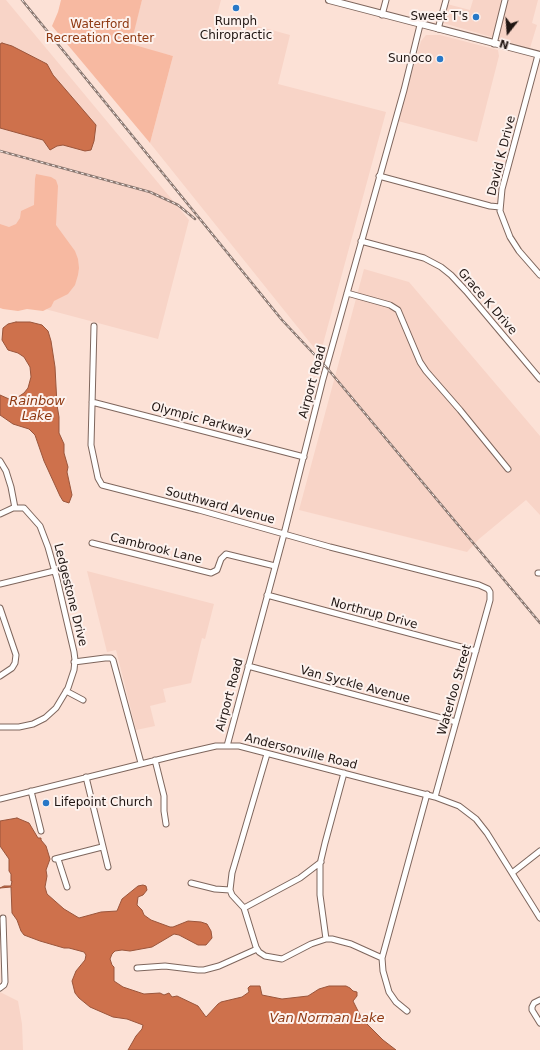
<!DOCTYPE html>
<style>
body{margin:0}
#map{position:relative;width:540px;height:1050px;overflow:hidden;background:#fce1d6;font-family:"DejaVu Sans",sans-serif}
canvas{display:block}
.north{position:absolute;left:488px;top:12px;width:40px;height:40px;-webkit-text-stroke:3px #fdf2ee;paint-order:stroke;rotate:197deg;font-size:11px;font-weight:700;line-height:16px;text-align:center;color:#1f1512}
.north::after{content:'';display:block;margin:auto;width:14px;height:18px;background:#1f1512;clip-path:polygon(50% 0,100% 100%,50% 72%,0 100%)}
</style>
<div id="map">
<canvas width="540" height="1050"></canvas>
<div class="north">N</div>
</div>
<script>
const context = document.querySelector('canvas').getContext('2d');
context.lineJoin = 'round';
function fill(path, color) { context.fillStyle = color; context.fill(path, 'evenodd'); }
const toPath = rows => new Path2D(rows.map(r => 'M' + r).join(''));
function trace(path, color, width, dash) { context.strokeStyle = color; context.lineWidth = width; context.lineCap = dash ? 'butt' : 'round'; context.setLineDash(dash || []); context.stroke(path); }
function drawText(font, color, halo, rows, align = 'center') {
  context.font = font + ' "DejaVu Sans",sans-serif'; context.lineWidth = 4; context.setLineDash([]); context.textBaseline = 'middle'; context.strokeStyle = halo; context.fillStyle = color; for (const [text, x, y, turn = 0] of rows) {
    context.save(); context.translate(x, y); context.rotate((+turn || 0) * Math.PI / 180); context.textAlign = isNaN(turn) ? turn : align; if (halo) context.strokeText(text, 0, 0); context.fillText(text, 0, 0); context.restore();
  }
}
fill(toPath([
 [0,0,6,0,189,220,158,339,0,297],
 [142,0,221,0,217,15,290,35,278,84,386,112,320,355,150,143,173,56,130,45],
 [473,0,538,0,532,23,537,25,530,48,443,23,447,4,470,10],
 [426,35,440,35,498,50,499,56,477,142,398,121,421,41],
 [364,269,409,282,540,436,540,515,526,500,479,539,467,552,299,510],
 [87,571,214,604,205,639,202,638,191,683,163,689,166,702,150,706,155,726,136,730,116,650,107,652],
 [0,992,18,1001,22,1024,23,1050,0,1050]
]), '#f8d4c7');
fill(toPath([
 [61,0,142,0,131,44,173,56,150,143,52,26,58,12],
 [36,174,51,177,56,180,58,186,56,225,75,251,78,259,79,268,78,275,75,285,68,294,54,301,51,307,43,311,27,309,18,311,3,309,0,308,0,224,9,227,16,224,20,218,21,211,34,205,35,179]
]), '#f7b9a1');
const water = toPath([
 [2,43,12,46,47,64,53,75,96,125,94,141,91,150,85,151,63,145,57,146,50,150,43,140,0,128,0,44,2,43],
 [16,322,30,322,42,325,48,331,51,341,55,367,57,405,59,417,59,433,64,444,64,453,68,467,67,472,72,495,69,503,63,501,60,496,44,461,35,435,29,429,13,424,0,415,0,395,9,399,18,397,24,393,28,388,31,377,30,367,24,357,18,353,8,350,2,340,3,328,8,324,16,322],
 [17,818,29,823,38,838,41,838,41,840,46,846,50,859,46,870,47,876,45,887,47,894,64,909,79,918,101,912,117,911,122,899,138,886,143,885,146,886,147,890,143,895,138,897,137,905,142,910,144,915,151,920,170,927,173,927,188,921,201,922,207,924,211,931,212,938,206,945,198,945,179,935,174,934,152,947,130,951,122,950,115,951,112,954,110,959,112,965,114,967,114,981,123,987,144,994,160,993,164,995,169,993,172,997,177,996,198,1006,206,1017,218,1004,221,1002,242,997,249,992,248,988,250,986,260,986,262,995,282,999,308,996,319,989,329,986,346,986,350,988,353,991,357,992,357,996,353,1001,362,1019,383,1040,396,1050,128,1050,136,1036,142,1029,143,1025,127,1019,113,1017,90,1007,79,998,75,993,72,981,76,971,85,960,86,955,84,952,69,948,64,948,40,941,24,935,21,931,17,920,12,913,11,887,0,888,4,886,11,886,12,881,11,881,11,874,9,871,9,859,0,846,0,821,17,818]
]);
fill(water, '#ce714c');
trace(water, '#9a553b', 1);
const minor = toPath([
 [382,15,386,0],
 [438,29,446,0],
 [494,44,505,0],
 [538,55,502,189,500,211,510,237,519,251,540,275],
 [379,176,490,206,500,207],
 [361,241,424,258,441,267,451,275,466,291,540,379],
 [347,293,390,305,398,310,420,362,426,371,460,410,508,469],
 [94,326,91,445,98,478,102,485,199,510,330,547,479,585,488,589,490,592,490,600,435,797],
 [92,402,304,457],
 [0,461,6,471,11,487,15,508],
 [0,514,13,508,24,508,40,526,48,547,57,579,74,652,75,660,74,670,68,688,56,708,45,718,33,724,19,727,0,727],
 [92,543,211,573,217,570,221,559,226,554,275,566],
 [538,573,540,573],
 [0,584,54,571],
 [267,595,476,651],
 [0,608,16,655,15,663,12,668,0,676],
 [74,662,105,658,111,658,113,660,141,763],
 [248,666,456,722],
 [66,691,83,700],
 [227,746,284,534,323,379,404,90,420,25],
 [155,760,164,796,164,811,166,824],
 [86,777,108,867],
 [31,791,41,831],
 [0,799,177,755,216,746,239,746,435,797,459,806,476,819,487,833,540,918],
 [55,859,102,847],
 [58,859,67,887],
 [512,873,540,851],
 [191,883,215,889,230,890,232,895,244,908,256,947,259,952,265,956,282,959,311,944,326,939,332,939,351,944,382,958,383,971,389,992,396,1002,407,1011],
 [230,890,232,873,267,754],
 [244,908,300,878,321,862],
 [326,939,320,895,320,864,325,843,344,773],
 [382,958,427,794],
 [137,968,165,966,198,970,204,970,219,966,257,949],
 [0,988,4,985,5,982,3,918],
 [540,1000,534,1003,532,1007,532,1010,540,1023]
]);
const major = toPath([
 [329,0,540,55]
]);
trace(minor, '#7e665d', 7);
trace(major, '#7e665d', 8);
trace(minor, '#fff', 5);
trace(major, '#fff', 6);
const rail = toPath([
 [22,0,282,320,327,368,540,623],
 [0,151,150,192,178,205,195,219]
]);
trace(rail, '#8a7871', 2.5);
trace(rail, '#fdf2ee', 1, [3]);
for (const [x, y, r, color] of [
 [236,8,4,"#2878c7"],
 [476,17,4,"#2878c7"],
 [440,59,4,"#2878c7"],
 [46,803,4,"#2878c7"]
]) { const dot = new Path2D(); dot.arc(x, y, r, 0, 2 * Math.PI); context.fillStyle = color; context.fill(dot); trace(dot, '#fdf2ee', 1.5); }
drawText('12px', '#1f1512', '#fdf2ee', [
 ["Sweet T's",468,17],
 ["Rumph",236,22,"center"],
 ["Chiropractic",236,36,"center"],
 ["Sunoco",432,59],
 ["Lifepoint Church",54,803,"left"]
], 'right');
drawText('12px', '#8f3a13', '#fdf2ee', [
 ["Waterford",100,25],
 ["Recreation Center",100,39]
]);
drawText('12px', '#1f1512', '#fdf2ee', [
 ["David K Drive",502,156,-76],
 ["Grace K Drive",487,302,49],
 ["Airport Road",313,382,-75],
 ["Olympic Parkway",201,420,15],
 ["Southward Avenue",220,506,15],
 ["Cambrook Lane",156,549,14],
 ["Ledgestone Drive",70,595,76],
 ["Northrup Drive",374,614,15],
 ["Van Syckle Avenue",355,685,15],
 ["Waterloo Street",455,690,-74],
 ["Airport Road",230,695,-75],
 ["Andersonville Road",301,752,14]
]);
drawText('italic 13px', '#8f3912', '#fdf2ee', [
 ["Rainbow",37,402],
 ["Lake",37,417],
 ["Van Norman Lake",327,1019]
]);
</script>
